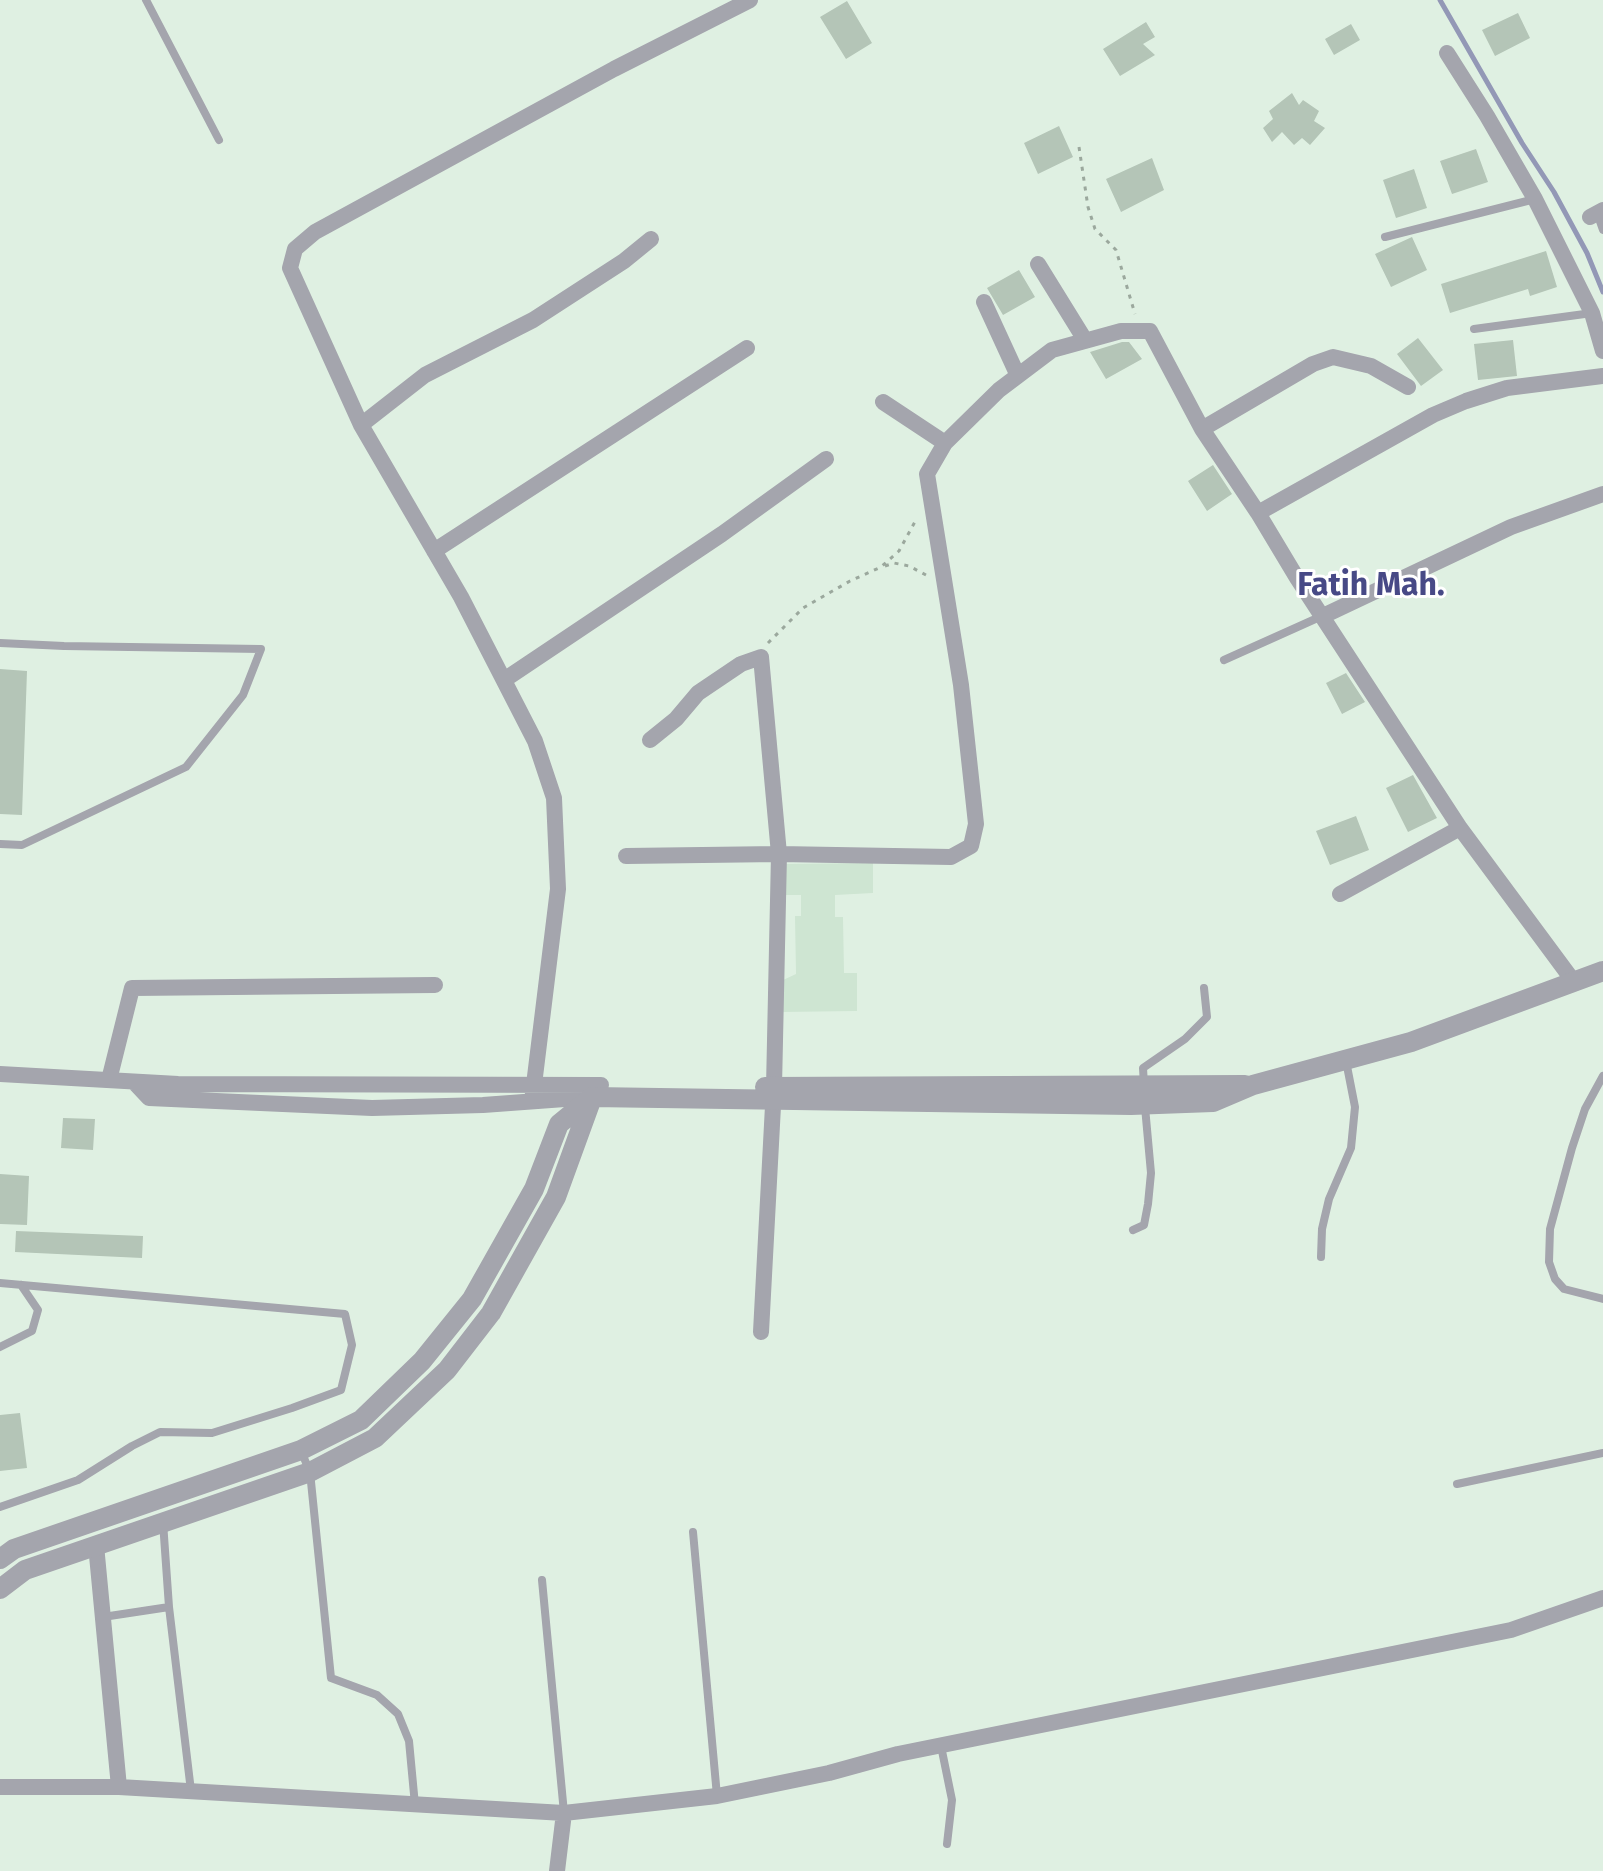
<!DOCTYPE html>
<style>
body{margin:0}
canvas{display:block;background:#dff0e2}
</style>
<canvas width="1603" height="1871"></canvas>
<script>
const context = document.querySelector('canvas').getContext('2d');
context.lineJoin = 'round';
function fill(path, color) { context.fillStyle = color; context.fill(path, 'evenodd'); }
const toPath = rows => new Path2D(rows.map(r => 'M' + r).join(''));
function trace(path, color, width, dash) { context.strokeStyle = color; context.lineWidth = width; context.lineCap = dash ? 'butt' : 'round'; context.setLineDash(dash || []); context.stroke(path); }
function drawText(font, color, halo, rows, align = 'center') {
  context.font = font + ' "Fira Sans",sans-serif'; context.lineWidth = 6; context.setLineDash([]); context.textBaseline = 'middle'; context.strokeStyle = halo; context.fillStyle = color; for (const [text, x, y, turn = 0] of rows) {
    context.save(); context.translate(x, y); context.rotate((+turn || 0) * Math.PI / 180); context.textAlign = isNaN(turn) ? turn : align; if (halo) context.strokeText(text, 0, 0); context.fillText(text, 0, 0); context.restore();
  }
}
fill(toPath([
 [873,863,873,893,835,895,835,917,843,917,844,973,857,973,857,1011,781,1012,781,981,796,974,795,916,801,916,801,895,780,895,780,864]
]), '#cee5d2');
trace(toPath([
 [1440,0,1522,143,1554,192,1587,253,1603,292]
]), '#9398b6', 5);
fill(toPath([
 [847,1,872,43,846,59,820,17],
 [1518,13,1530,38,1495,56,1482,30],
 [1146,22,1155,37,1143,44,1155,55,1120,76,1103,49],
 [1351,24,1360,40,1334,55,1325,39],
 [1292,93,1299,105,1303,100,1319,111,1314,121,1325,128,1310,145,1302,138,1294,145,1282,132,1272,142,1263,128,1273,119,1269,111],
 [1059,126,1073,157,1038,174,1024,143],
 [1476,149,1488,182,1452,194,1440,161],
 [1152,158,1164,190,1121,212,1106,179],
 [1414,169,1427,208,1396,218,1383,180],
 [1412,237,1427,270,1391,287,1375,254],
 [1546,251,1557,287,1530,296,1528,289,1450,313,1441,284],
 [1019,270,1035,297,1003,315,987,288],
 [1418,338,1443,370,1421,386,1397,354],
 [1513,340,1517,376,1478,380,1474,344],
 [1122,342,1129,342,1142,359,1106,379,1090,352],
 [1213,465,1232,494,1207,511,1188,481],
 [0,669,27,671,22,815,0,814],
 [1346,673,1365,702,1342,714,1326,683],
 [1413,775,1437,818,1408,832,1386,788],
 [1356,816,1369,850,1330,865,1316,831],
 [63,1118,95,1119,93,1150,61,1148],
 [0,1174,29,1176,27,1225,0,1224],
 [16,1231,143,1236,142,1258,15,1252],
 [20,1413,27,1468,0,1471,0,1415]
]), '#b4c5b7');
trace(toPath([
 [1079,147,1088,207,1095,229,1116,250,1135,314],
 [885,566,894,563,909,566,926,575],
 [768,643,803,608,850,581,881,567,899,551,917,518]
]), '#9ba89d', 3, [4, 6]);
trace(toPath([
 [146,0,219,140],
 [1597,213,1603,230],
 [1385,237,1535,199],
 [1474,329,1592,313],
 [0,643,64,646,261,649,243,695,186,767,22,845,0,844],
 [1224,660,1322,616],
 [1603,1076,1585,1109,1572,1148,1550,1229,1549,1262,1555,1279,1564,1289,1603,1299],
 [1144,1085,1143,1068,1185,1039,1207,1017,1204,988],
 [1133,1230,1144,1225,1148,1204,1151,1173,1145,1107],
 [1321,1257,1322,1229,1329,1199,1351,1148,1355,1107,1346,1061],
 [0,1283,345,1314,352,1345,341,1390,292,1408,212,1433,160,1432,132,1446,78,1480,0,1507],
 [0,1347,32,1331,38,1310,21,1285],
 [301,1451,310,1472,331,1678,377,1695,398,1714,409,1741,415,1805],
 [1457,1484,1603,1453],
 [163,1522,169,1607,191,1791],
 [693,1532,717,1796],
 [542,1580,564,1813],
 [103,1617,169,1607],
 [941,1746,952,1800,947,1844]
]), '#a4a5ad', 8);
trace(toPath([
 [1447,53,1487,116,1535,199,1592,313,1603,351],
 [1590,217,1603,210],
 [1038,264,1085,340],
 [984,302,1018,376],
 [883,402,945,443],
 [361,425,425,375,533,320,624,261,651,239],
 [1202,429,1313,364,1333,357,1371,366,1408,387],
 [1258,513,1433,415,1466,401,1507,388,1603,376],
 [434,551,747,348],
 [1323,616,1511,527,1603,494],
 [504,680,722,534,826,459],
 [650,740,676,719,698,693,741,664,761,657,779,854,774,1087,761,1332],
 [626,856,779,854,951,857,971,846,976,824,961,685,927,474,945,443,999,390,1052,350,1121,331,1150,331,1202,429,1258,513,1297,578,1460,828,1574,982],
 [1340,894,1460,828],
 [0,1074,178,1084,601,1085],
 [109,1080,132,988,435,985],
 [134,1082,149,1098,372,1108,483,1105,592,1097],
 [532,1101,558,889,554,798,535,741,461,597,361,425,290,268,295,249,315,232,614,69,750,0],
 [96,1545,119,1787],
 [0,1787,119,1787,564,1813,717,1796,829,1773,898,1754,1511,1630,1603,1598],
 [557,1871,564,1813]
]), '#a4a5ad', 16);
trace(toPath([
 [765,1087,1245,1085],
 [0,1559,14,1549,301,1450,361,1420,422,1361,472,1299,534,1189,559,1124,592,1097,1131,1105,1213,1102,1253,1085,1411,1042,1603,971],
 [0,1589,25,1570,310,1472,375,1438,447,1370,491,1313,556,1197,592,1098]
]), '#a4a5ad', 20);
drawText('bold 32px', '#474986', '#fff', [
 ["Fatih Mah.",1371,586]
]);
</script>
